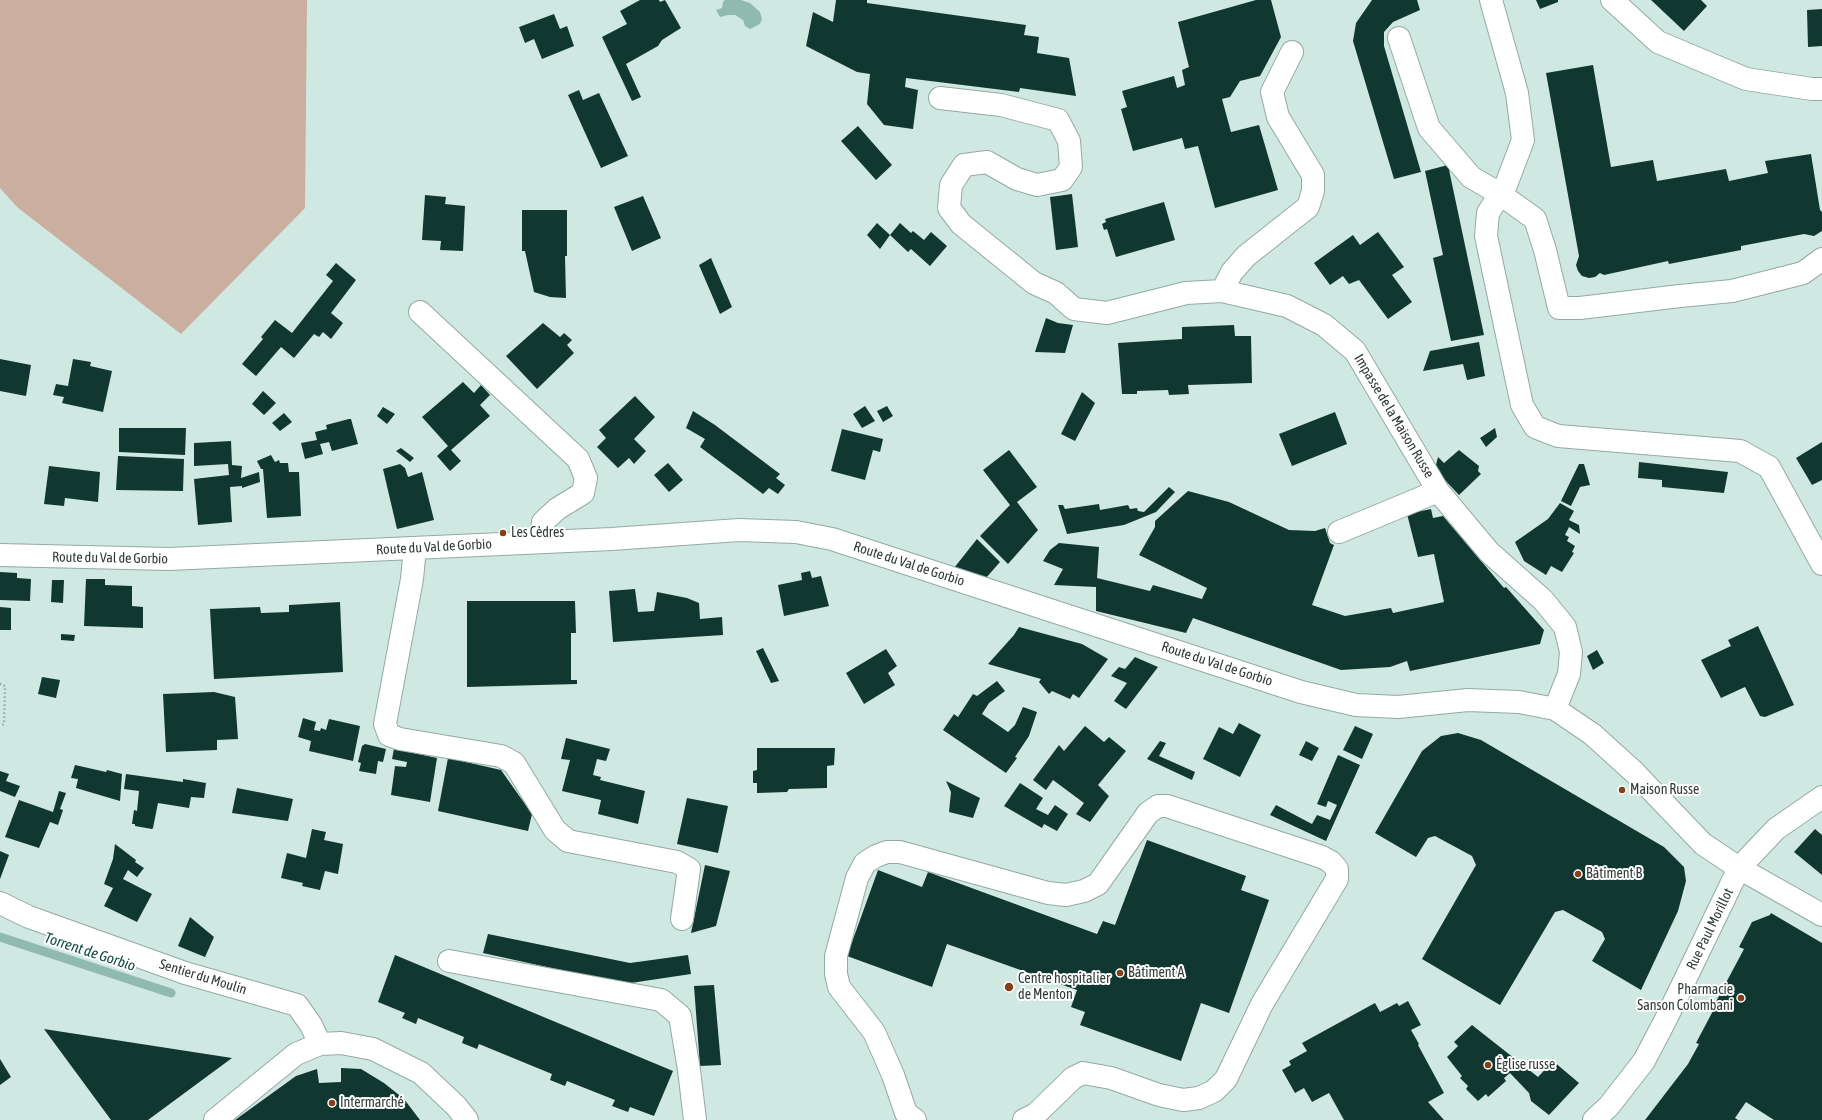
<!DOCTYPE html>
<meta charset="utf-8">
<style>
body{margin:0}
canvas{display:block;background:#cfe8e1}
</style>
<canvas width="1822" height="1120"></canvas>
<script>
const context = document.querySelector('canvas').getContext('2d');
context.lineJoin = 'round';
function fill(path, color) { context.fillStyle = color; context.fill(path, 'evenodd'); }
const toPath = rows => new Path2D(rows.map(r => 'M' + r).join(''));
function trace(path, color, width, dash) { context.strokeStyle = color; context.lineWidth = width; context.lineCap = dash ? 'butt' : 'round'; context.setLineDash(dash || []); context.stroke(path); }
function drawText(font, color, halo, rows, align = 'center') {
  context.font = font + ' "Asap Condensed",sans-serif'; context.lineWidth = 4; context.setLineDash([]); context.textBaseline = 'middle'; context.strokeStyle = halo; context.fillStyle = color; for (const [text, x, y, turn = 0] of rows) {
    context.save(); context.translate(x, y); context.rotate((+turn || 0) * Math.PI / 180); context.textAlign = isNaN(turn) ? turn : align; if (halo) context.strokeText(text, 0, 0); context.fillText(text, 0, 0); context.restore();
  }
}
fill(toPath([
 [0,0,307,0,305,208,181,334,17,207,0,188]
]), '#caaea0');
fill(toPath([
 [725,0,741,0,750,3,760,12,762,19,760,24,750,29,745,26,743,20,735,15,728,15,720,17,716,10,722,8,723,2]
]), '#90b9af');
trace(toPath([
 [0,937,171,993]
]), '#90b9af', 9);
fill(toPath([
 [640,0,659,0,660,2,665,0,681,28,662,40,658,46,626,64,641,97,632,101,602,37,627,24,620,11],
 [836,0,867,0,867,3,1026,25,1024,35,1039,37,1037,53,1069,58,1076,96,1020,88,1019,92,906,78,905,87,918,90,913,129,884,125,867,104,870,74,857,72,806,46,813,12,833,22],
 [1256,0,1271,0,1281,37,1260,76,1240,81,1230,97,1222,99,1231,132,1259,125,1278,190,1215,208,1198,146,1185,149,1182,138,1133,151,1121,109,1127,107,1122,91,1174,76,1177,88,1185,85,1182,70,1189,67,1178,22],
 [1372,0,1417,0,1420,10,1393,22,1384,32,1384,46,1421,172,1394,179,1353,41,1356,23],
 [1536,0,1558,0,1558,2,1540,9],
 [1651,0,1701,0,1707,6,1684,31],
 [1822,9,1822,46,1808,47,1807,10],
 [554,14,560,29,567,26,574,46,542,59,534,39,525,43,519,27],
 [1593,65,1611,167,1653,160,1657,181,1726,169,1729,181,1768,173,1765,161,1811,154,1820,210,1822,212,1822,231,1814,236,1804,234,1741,246,1741,250,1669,264,1668,261,1604,275,1600,273,1595,277,1589,278,1582,276,1578,271,1576,265,1579,256,1546,73],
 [579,90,583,100,599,93,628,156,601,168,568,95],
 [858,126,892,165,876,180,841,141],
 [1448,165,1484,335,1451,341,1433,258,1443,255,1425,171],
 [1072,194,1078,247,1056,250,1050,197],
 [425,195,446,197,445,204,465,206,463,251,440,250,441,241,422,240],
 [643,196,661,238,632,251,614,207],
 [1164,202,1175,240,1116,257,1107,229,1104,230,1102,224,1106,222,1105,219],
 [522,210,567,210,567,256,565,256,566,298,550,297,534,292,525,251,522,251],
 [877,223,890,235,880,249,867,235],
 [900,223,911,233,913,231,924,240,931,232,947,246,930,266,911,249,908,252,890,235],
 [1378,232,1404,267,1392,275,1412,302,1388,319,1359,280,1349,284,1343,276,1330,285,1314,263,1353,235,1360,245],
 [711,258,732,307,720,314,699,265],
 [336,263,356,280,331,313,343,323,331,339,323,332,319,337,314,334,294,358,281,347,256,376,242,364,263,339,261,337,275,320,292,333,333,281,326,275],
 [1046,318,1058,323,1073,325,1065,353,1035,352],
 [543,323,560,337,564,333,572,340,567,345,574,353,537,389,506,356],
 [1234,325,1235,336,1251,336,1252,383,1188,385,1189,394,1169,395,1168,390,1137,391,1137,394,1122,394,1118,343,1182,339,1182,327],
 [1479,342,1485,376,1467,380,1463,364,1423,371,1430,351],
 [0,359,31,365,26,396,0,391],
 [73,359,91,362,90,366,112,371,103,412,62,403,64,397,53,395,56,384,68,386],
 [463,382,474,393,481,385,490,395,480,405,490,416,451,450,461,461,450,471,437,456,448,446,422,417],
 [263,391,276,403,264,415,252,404],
 [1082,392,1095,403,1075,441,1061,434],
 [635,396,655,417,634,439,646,451,634,464,629,458,618,468,597,447,606,438,599,430],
 [865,406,875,421,862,428,853,414],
 [887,406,893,416,883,422,877,411],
 [383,407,395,414,387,424,377,416],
 [693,411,715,425,780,474,776,478,785,485,778,494,769,488,763,494,700,447,705,439,686,428],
 [1335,412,1347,444,1292,466,1279,434],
 [284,413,292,422,280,431,272,423],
 [349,419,351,419,358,444,332,451,329,442,320,444,323,454,305,459,301,443,317,440,315,432,327,429,326,425],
 [119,428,186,428,185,455,119,452],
 [1495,428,1497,437,1486,447,1480,438],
 [842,429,883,439,880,452,873,450,865,480,831,471],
 [231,441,232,465,242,466,241,478,259,472,260,482,242,488,242,486,230,487,232,522,198,525,194,479,229,475,228,464,194,466,194,443],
 [1822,442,1822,480,1812,485,1796,458],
 [401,448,414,458,410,462,396,451],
 [1009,450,1037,487,1017,502,1038,530,1008,564,980,536,1010,505,983,470],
 [1459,450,1479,466,1478,471,1481,474,1459,495,1442,477,1437,470,1436,465,1438,457,1444,463],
 [271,455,275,462,279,460,280,463,288,463,289,472,299,472,301,516,267,518,263,469,261,469,257,461],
 [118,456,184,459,183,491,116,490],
 [1639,462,1728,472,1724,493,1662,487,1662,480,1638,478],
 [668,463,683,480,669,492,654,475],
 [400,464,405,468,408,477,422,472,434,520,397,529,383,469],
 [1579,464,1584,464,1590,485,1580,487,1571,506,1561,501],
 [49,466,100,472,98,502,65,498,64,506,44,504],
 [1169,487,1175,492,1156,512,1124,525,1067,534,1058,505,1063,505,1065,509,1099,504,1100,510,1128,505,1130,509,1137,508,1138,511,1144,512],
 [1188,491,1229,502,1289,530,1315,531,1325,528,1330,543,1334,545,1312,605,1345,616,1391,608,1393,613,1444,602,1434,554,1418,557,1407,514,1431,509,1433,518,1443,516,1504,588,1506,587,1544,630,1540,644,1410,671,1407,661,1390,667,1341,670,1193,618,1186,633,1096,611,1096,587,1054,585,1063,569,1043,561,1050,550,1059,543,1099,547,1097,578,1150,591,1153,585,1202,599,1207,588,1139,555,1155,527,1155,521],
 [1560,503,1574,511,1569,520,1579,525,1580,534,1569,527,1565,535,1569,537,1567,541,1575,546,1572,552,1574,553,1562,572,1551,566,1546,575,1524,561,1515,542,1548,519],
 [977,539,1000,562,986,578,954,568],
 [810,571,812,578,821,576,829,606,784,616,778,585,802,580,801,573],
 [0,572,17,573,17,578,31,579,30,601,0,600],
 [86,579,105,579,105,585,132,586,132,606,143,607,143,628,84,626],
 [52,580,64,580,63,603,51,602],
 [635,589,638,612,654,611,657,592,687,598,699,603,700,619,722,617,723,635,613,642,609,591],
 [467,601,575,601,576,633,571,633,571,680,577,680,577,684,467,687],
 [340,602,343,672,214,679,210,609,260,607,261,613,289,612,289,605],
 [0,607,11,608,11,630,0,630],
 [1758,626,1794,705,1765,717,1760,716,1745,687,1721,698,1701,660,1731,646,1728,640],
 [1019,627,1082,644,1108,659,1079,698,1073,694,1070,699,1052,691,1049,694,1039,682,1041,679,988,664,1014,635],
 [61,634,75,635,74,641,61,640],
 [763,648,779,681,771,683,756,651],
 [886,649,897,666,888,673,895,685,864,704,846,673],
 [1597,650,1604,663,1593,670,1587,656],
 [1135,657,1158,667,1126,709,1114,701,1127,683,1111,676,1119,667,1125,669],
 [42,677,60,680,56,698,38,694],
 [997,681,1005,691,989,703,982,714,1008,732,1015,725,1023,707,1037,712,1029,736,1015,757,1017,758,1006,773,943,730,954,714,958,717,973,694,977,696],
 [214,692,235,697,238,739,217,740,217,750,166,752,163,694],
 [303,718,316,722,314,730,320,731,321,728,326,730,329,719,360,726,353,761,309,751,311,741,298,737],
 [1239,723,1261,735,1240,777,1203,759,1219,727,1233,734],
 [1085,726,1104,742,1109,737,1126,751,1098,785,1109,796,1090,822,1076,814,1084,803,1053,780,1046,790,1033,780,1059,745,1064,751],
 [1355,726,1373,734,1362,759,1343,750],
 [1458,733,1481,740,1664,847,1684,867,1686,881,1678,911,1641,990,1592,961,1605,939,1602,932,1563,910,1555,912,1500,1005,1422,959,1476,865,1472,856,1435,836,1428,838,1416,857,1375,833,1422,751,1441,736],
 [566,738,610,749,606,761,597,759,593,775,601,777,600,780,645,791,638,824,598,814,601,800,562,791,570,760,561,759],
 [1160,741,1166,743,1159,756,1195,772,1192,780,1147,759],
 [1306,741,1319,748,1312,761,1299,755],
 [365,744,386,749,383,762,378,761,376,774,359,771,361,763,358,762,362,746],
 [757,748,835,748,834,765,827,766,827,788,789,789,787,792,757,793,757,783,753,783,753,771,757,770],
 [394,749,437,758,430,802,391,795,395,766,406,767,407,762,392,759],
 [1338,755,1360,765,1326,841,1270,815,1276,805,1312,824,1317,815,1330,820,1337,805,1328,801,1326,807,1317,804],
 [448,758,501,770,532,814,528,831,438,811],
 [75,765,106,772,107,770,122,774,120,801,76,788,78,779,71,778],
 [0,771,9,774,6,781,20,786,15,797,0,791],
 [126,774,183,782,183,779,206,783,204,798,191,797,189,808,158,803,153,828,152,829,135,826,135,824,132,824,134,810,137,811,139,791,124,789],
 [946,781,980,798,973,818,949,812,951,792],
 [1020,783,1043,798,1036,809,1048,815,1055,805,1068,814,1057,831,1044,824,1042,828,1004,806],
 [237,788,293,799,288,821,232,813],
 [59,791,66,793,60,809,63,810,58,825,50,822,39,848,5,837,19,800,53,812],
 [687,798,728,806,718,853,677,844],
 [312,829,326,832,324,840,343,844,338,874,325,871,320,890,302,886,303,883,281,878,287,853,306,858],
 [1815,829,1822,835,1822,875,1794,852],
 [1147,840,1246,876,1241,890,1269,900,1229,1013,1201,1003,1181,1061,1080,1025,1085,1012,1071,1007,1077,990,947,944,932,987,847,956,878,870,922,887,928,872,1097,934,1103,921,1115,925],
 [115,844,136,860,135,862,144,868,137,877,128,870,123,879,152,894,137,922,104,906,113,888,104,884,113,859],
 [0,851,9,855,0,879],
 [705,865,730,871,716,926,691,933],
 [1771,913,1822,943,1822,1120,1774,1120,1746,1102,1735,1118,1738,1120,1645,1120,1688,1064,1699,1044,1696,1043,1714,1009,1712,1009,1744,949,1739,947,1752,922,1770,915],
 [190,917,214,937,205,957,178,946],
 [488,934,630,963,688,955,691,974,624,984,483,953],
 [395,955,673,1071,654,1116,630,1107,628,1112,612,1106,615,1100,567,1081,565,1086,550,1080,552,1074,479,1044,477,1049,462,1043,464,1037,418,1018,416,1024,402,1018,405,1013,378,1002],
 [714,985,721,1065,700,1066,694,986],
 [1408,1001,1421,1025,1411,1030,1419,1044,1418,1045,1444,1093,1428,1102,1444,1120,1344,1120,1329,1093,1312,1102,1304,1088,1295,1093,1282,1070,1291,1065,1289,1061,1307,1051,1302,1043,1375,1003,1380,1012,1397,1003,1399,1006],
 [1472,1025,1538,1077,1553,1061,1579,1083,1549,1115,1531,1101,1529,1093,1510,1073,1504,1078,1506,1081,1488,1097,1486,1094,1478,1101,1466,1089,1468,1086,1460,1078,1462,1076,1447,1057,1458,1046,1454,1042],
 [44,1029,232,1058,148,1120,111,1120],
 [0,1059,11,1077,0,1085],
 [341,1068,361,1069,384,1083,404,1099,420,1120,235,1120,296,1076,317,1069,319,1083,341,1082]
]), '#113830');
const minor = toPath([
 [1491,0,1517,93,1523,140,1506,185,1488,213,1486,236,1522,405,1535,427,1558,436,1740,451,1769,467,1822,564],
 [1612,0,1658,42,1746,79,1812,89,1822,89],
 [1399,38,1429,128,1471,177,1500,194,1535,219,1545,250,1559,308,1580,308,1680,296,1732,291,1803,273,1822,259],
 [940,98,1001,105,1058,120,1069,141,1071,167,1062,180,1037,185,1017,179,987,162,964,165,951,185,949,208,961,224,1034,283,1056,293,1074,309,1107,313,1186,293,1222,291,1287,306,1324,325,1355,351,1438,491,1489,552,1543,600,1565,627,1571,652,1569,674,1555,709],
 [1222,291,1232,272,1246,256,1308,207,1313,191,1313,175,1278,117,1272,92,1292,52],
 [420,312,578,459,586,478,583,493,557,509,543,522,540,542],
 [1339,532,1438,491],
 [415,548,412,579,387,713,385,724,389,735,400,739,501,756,514,763,555,830,568,841,677,862,689,869,682,919],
 [0,555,169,559,612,539,739,530,796,532,832,539,1301,692,1356,705,1398,707,1468,700,1519,702,1555,709,1592,734,1634,772,1703,844,1739,868,1822,915],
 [0,903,29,917,185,973,297,1005,311,1025,320,1044],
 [449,961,661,1000,680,1016,689,1070,695,1120],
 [215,1120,296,1054,320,1044,341,1043,373,1049,421,1073,456,1106,467,1120],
 [915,1120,906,1113,893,1075,874,1032,839,987,836,974,836,956,857,878,865,863,876,856,887,852,900,852,1048,893,1066,895,1084,891,1098,884,1148,813,1158,806,1167,806,1322,857,1331,862,1337,869,1337,879,1262,1004,1226,1079,1214,1091,1199,1098,1183,1100,1159,1095,1111,1078,1083,1073,1073,1078,1036,1114,1024,1120],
 [1594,1120,1609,1106,1644,1061,1667,1017,1739,868,1776,829,1822,797]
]);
trace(minor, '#93aaa4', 24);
trace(toPath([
 [0,684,5,686,4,724,0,726]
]), '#7e8f8b', 2.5, [1, 3]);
trace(minor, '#fff', 22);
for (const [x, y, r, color] of [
 [503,533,4,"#854017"],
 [1622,790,4,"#854017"],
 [1578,874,4,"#854017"],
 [1120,973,4,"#854017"],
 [1009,987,5,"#854017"],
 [1741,998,4,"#854017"],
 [1488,1065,4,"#854017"],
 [332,1103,4,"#854017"]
]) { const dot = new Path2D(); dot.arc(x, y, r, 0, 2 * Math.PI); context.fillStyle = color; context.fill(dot); trace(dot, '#fff', 1.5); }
drawText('14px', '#323b39', '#fff', [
 ["Impasse de la Maison Russe",1394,416,59],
 ["Route du Val de Gorbio",434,547,-3],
 ["Route du Val de Gorbio",110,558,1],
 ["Route du Val de Gorbio",909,564,18],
 ["Route du Val de Gorbio",1217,664,18],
 ["Rue Paul Morillot",1710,929,-64],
 ["Sentier du Moulin",203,977,17]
]);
drawText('14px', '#323b39', '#fff', [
 ["Les Cèdres",511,533],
 ["Maison Russe",1630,790],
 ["Bâtiment B",1586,874],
 ["Bâtiment A",1128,973],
 ["Centre hospitalier",1018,979],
 ["de Menton",1018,995],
 ["Pharmacie",1733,990,"right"],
 ["Sanson Colombani",1733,1006,"right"],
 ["Église russe",1496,1065],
 ["Intermarché",340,1103]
], 'left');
drawText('italic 15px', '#0f4a40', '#fff', [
 ["Torrent de Gorbio",90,952,18]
]);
</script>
